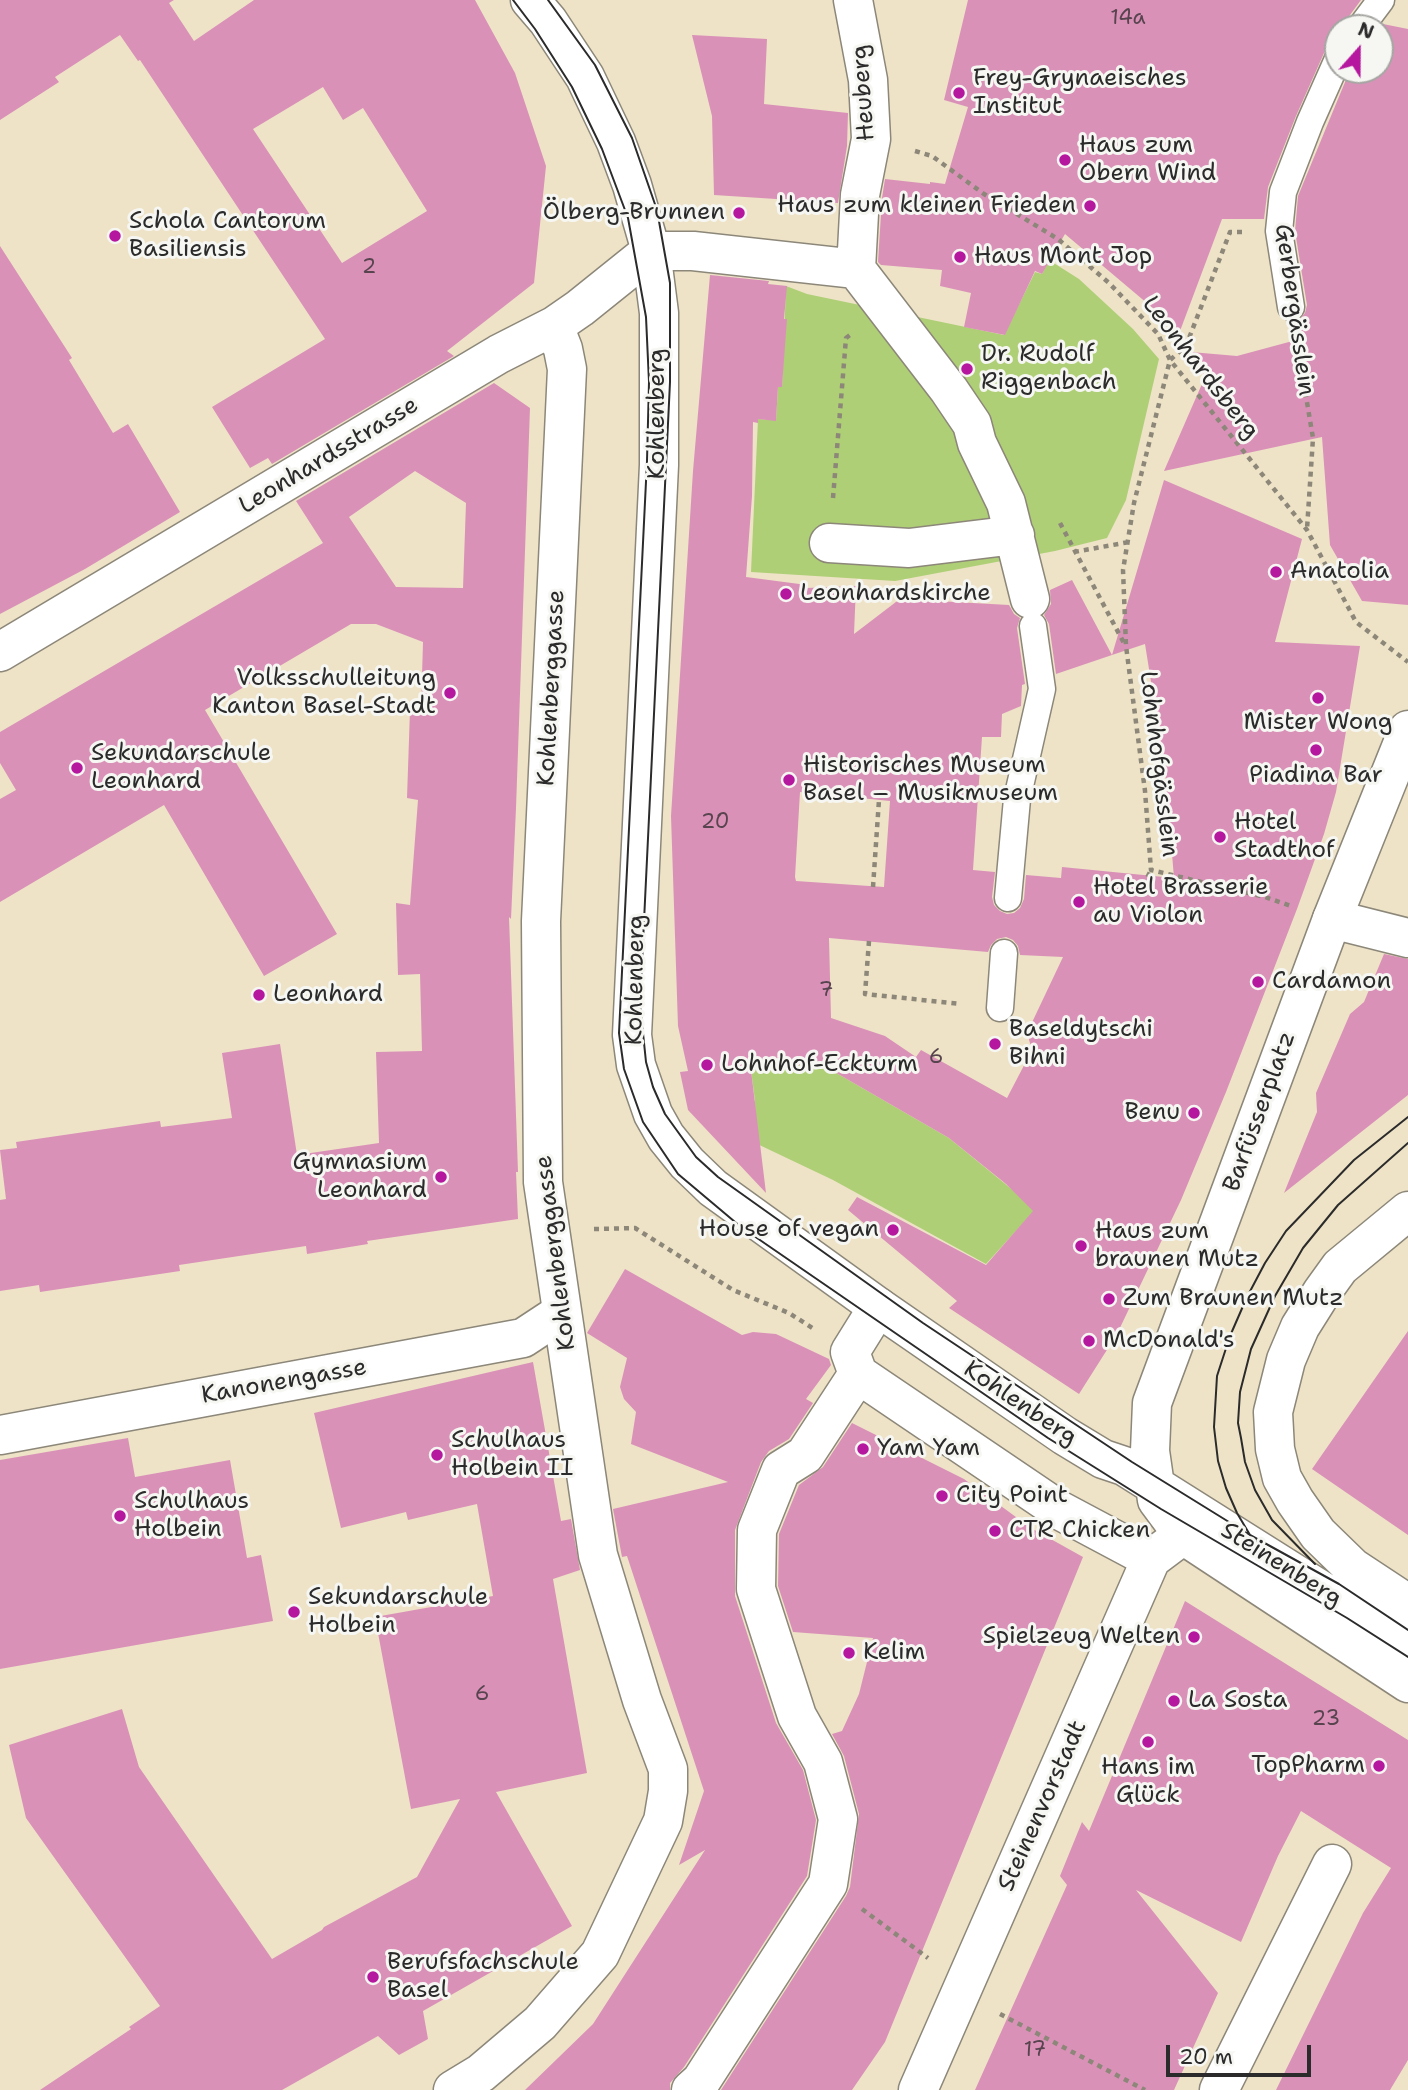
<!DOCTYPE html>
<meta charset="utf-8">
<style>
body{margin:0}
#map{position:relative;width:1408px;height:2090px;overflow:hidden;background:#eee3c7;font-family:"Shantell Sans",sans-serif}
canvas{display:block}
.north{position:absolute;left:1324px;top:14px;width:70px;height:70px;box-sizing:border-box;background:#f6f6f2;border:2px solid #a5a5a2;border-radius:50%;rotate:21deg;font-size:19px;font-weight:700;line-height:28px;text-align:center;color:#2b2b2b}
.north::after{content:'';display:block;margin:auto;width:24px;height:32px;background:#b5179e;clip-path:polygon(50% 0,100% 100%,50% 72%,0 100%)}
.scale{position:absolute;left:1166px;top:2045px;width:145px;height:32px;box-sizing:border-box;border:4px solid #2b2b2b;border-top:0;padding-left:9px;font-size:21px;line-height:24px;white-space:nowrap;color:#2b2b2b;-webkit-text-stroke:5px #f6f6f2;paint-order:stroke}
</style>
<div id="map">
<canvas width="1408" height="2090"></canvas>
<div class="north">N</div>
<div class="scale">20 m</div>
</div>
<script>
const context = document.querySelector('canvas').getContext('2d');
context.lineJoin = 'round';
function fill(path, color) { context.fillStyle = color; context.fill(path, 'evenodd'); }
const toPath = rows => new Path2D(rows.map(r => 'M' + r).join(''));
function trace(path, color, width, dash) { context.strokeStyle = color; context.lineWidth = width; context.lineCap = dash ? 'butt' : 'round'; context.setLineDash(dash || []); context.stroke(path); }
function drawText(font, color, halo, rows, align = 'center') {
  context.font = font + ' "Shantell Sans",sans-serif'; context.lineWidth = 6; context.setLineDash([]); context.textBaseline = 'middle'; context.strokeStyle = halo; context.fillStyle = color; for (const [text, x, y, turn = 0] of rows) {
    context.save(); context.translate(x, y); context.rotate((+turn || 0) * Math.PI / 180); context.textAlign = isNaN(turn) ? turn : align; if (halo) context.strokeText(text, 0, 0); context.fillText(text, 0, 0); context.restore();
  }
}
fill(toPath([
 [1049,260,1079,279,1133,329,1159,359,1126,500,1107,538,1055,551,895,581,751,572,758,419,776,420,778,387,782,387,786,286,807,294,1004,335,1035,272,1042,274],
 [819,1063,949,1138,1036,1209,986,1264,833,1180,690,1112,755,1101,751,1070]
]), '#afcf77');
fill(toPath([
 [0,0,174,0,169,3,194,41,254,0,475,0,515,73,546,166,534,283,447,351,454,356,272,464,268,458,250,468,212,407,325,339,140,60,138,61,120,35,55,77,59,82,0,120],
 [323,87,343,120,363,108,427,211,342,263,253,129],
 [968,0,1361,0,1347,19,1345,28,1338,28,1338,44,1329,46,1324,53,1296,116,1268,187,1264,219,1222,219,1180,331,1065,234,1042,274,1035,271,1005,335,964,327,971,293,940,286,942,270,881,265,878,262,882,198,885,179,930,184,930,182,945,184,968,107,944,100],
 [1383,24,1408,29,1408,605,1362,601,1330,545,1322,437,1164,471,1205,377,1191,352,1237,356,1300,339,1298,321,1305,313,1307,305,1295,231,1298,196,1350,70,1380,70,1380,28],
 [692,35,767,39,764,104,848,113,847,146,838,203,714,195,712,116],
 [0,246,72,358,69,360,113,433,128,424,180,512,85,569,0,614],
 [710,275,769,281,768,284,787,286,784,319,787,319,782,387,778,387,776,421,758,419,758,423,753,422,752,496,746,577,807,585,807,588,856,586,854,634,909,592,937,596,937,601,1009,605,1014,614,1020,618,1017,628,1025,684,1022,685,1021,706,1002,714,1001,737,982,737,973,870,995,872,992,897,994,905,1000,911,1007,914,1014,913,1020,908,1024,899,1026,875,1061,878,1062,867,1174,878,1165,769,1145,644,1112,655,1164,480,1302,539,1275,642,1360,646,1336,792,1324,834,1297,909,1226,1092,1181,1200,1117,1334,1079,1394,949,1308,957,1301,848,1210,857,1197,986,1265,1033,1211,1006,1184,949,1138,819,1063,751,1070,766,1193,688,1110,680,1072,688,1071,678,1026,671,816,693,471],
 [800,792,890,801,884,887,796,881,795,877],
 [1006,937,1013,940,1018,946,1020,955,1063,957,1027,1033,1032,1050,1007,1098,921,1050,916,1057,885,1036,831,1018,829,938,988,952,991,945,997,939],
 [494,383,530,408,516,808,511,919,509,917,518,1172,516,1172,518,1219,367,1241,368,1244,307,1254,306,1246,179,1265,180,1271,40,1292,39,1285,0,1291,0,1200,6,1199,0,1150,17,1148,16,1142,160,1121,161,1127,232,1118,222,1053,280,1044,297,1155,379,1143,376,1052,422,1051,420,974,398,975,396,903,410,905,418,800,407,798,410,710,421,710,423,642,376,624,351,624,205,710,337,934,264,976,164,805,0,902,0,799,16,790,0,763,0,732,323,543,296,501],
 [415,471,466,503,463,588,396,587,349,517],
 [1072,580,1112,655,1056,674,1049,624,1044,615,1051,604,1050,590],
 [1384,954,1408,959,1408,1095,1284,1193,1317,1112,1316,1093,1350,1014,1364,1002],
 [625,1269,742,1335,753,1332,776,1334,829,1359,831,1365,806,1399,813,1403,789,1439,769,1451,761,1462,735,1530,735,1596,776,1723,803,1770,816,1820,807,1876,684,2067,670,2083,670,2090,525,2090,593,2024,705,1850,679,1865,704,1791,627,1556,622,1557,613,1509,728,1482,631,1444,636,1412,624,1399,620,1387,627,1358,587,1333],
 [1408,1331,1408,1535,1312,1469],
 [533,1362,561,1521,571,1519,580,1570,553,1579,587,1773,496,1792,572,1926,423,2011,428,2039,399,2055,378,2036,282,2090,40,2090,131,2029,129,2027,160,2006,26,1818,9,1745,122,1709,139,1767,272,1959,322,1930,324,1927,417,1877,460,1799,411,1809,375,1617,493,1596,477,1504,408,1520,406,1512,341,1528,314,1413],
 [852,1423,964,1479,1031,1528,1083,1557,885,2042,852,2090,721,2090,846,1896,850,1887,859,1814,844,1756,832,1734,842,1731,859,1694,873,1638,793,1632,778,1586,779,1534,799,1485,823,1467],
 [128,1438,135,1477,230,1460,247,1558,261,1555,273,1621,0,1669,0,1460],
 [1185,1601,1408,1740,1408,2060,1390,2090,1276,2090,1363,1913,1391,1868,1301,1811,1278,1856,1241,1942,1136,1890,1218,1993,1174,2090,975,2090,1067,1885,1060,1876,1082,1822,1089,1831]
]), '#da91b8');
const service = toPath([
 [1360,28,1381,0],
 [1291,307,1279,231,1283,192,1310,122,1338,59],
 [1008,898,1017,799,1042,689,1033,626],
 [1000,1008,1004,953]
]);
const pedestrian = toPath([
 [1332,919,1408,730],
 [858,1374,1059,1510,1151,1559],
 [0,1435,523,1338,561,1313],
 [691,2090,701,2081,828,1884,838,1819,823,1762,797,1716,756,1589,757,1530,781,1470,805,1455,858,1374,850,1352,878,1307],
 [918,2090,1151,1559,1183,1535]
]);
const minor = toPath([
 [530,0,548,21,585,77,616,142,632,185,651,251,659,313,659,465,632,1035,636,1065,653,1114,666,1137,687,1163,713,1188,878,1307,1065,1436,1103,1459,1124,1466,1408,1645],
 [853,0,868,80,871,139,860,195,856,269],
 [651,251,693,251,856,269,949,390,972,424,977,443,1006,503,1030,599],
 [829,543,909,548,1015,535],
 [0,652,499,354,554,326,580,308,651,251],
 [1408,938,1332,919,1152,1403,1150,1451,1157,1500,1183,1535,1408,1683],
 [1408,1211,1340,1267,1322,1292,1300,1327,1286,1360,1273,1412,1275,1449,1282,1478,1295,1501,1318,1534,1352,1567,1408,1604],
 [453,2090,481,2073,540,2023,600,1954,663,1821,668,1791,668,1769,642,1700,598,1555,543,1182,541,921,567,369,563,349,554,326],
 [1219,2090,1332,1864]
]);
trace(service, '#8c8779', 29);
trace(pedestrian, '#8c8779', 41);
trace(minor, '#8c8779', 41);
trace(toPath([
 [915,151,932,156,984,194,1058,239,1109,283,1158,334,1170,360,1307,530,1356,622,1408,662],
 [1242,232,1230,232,1186,346,1170,360,1134,503,1123,570,1126,646,1145,791,1151,870,1265,897,1291,906],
 [1297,343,1313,438,1307,529],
 [833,498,846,338,850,335],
 [1060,523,1125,645],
 [1074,552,1129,542],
 [1143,886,1151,870],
 [873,887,879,800],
 [869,941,865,994,961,1004],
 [594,1229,635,1228,733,1290,789,1313,814,1329],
 [862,1909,928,1958],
 [1000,2014,1145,2090]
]), '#8c8779', 4.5, [5, 5]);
trace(service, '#fff', 26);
trace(pedestrian, '#fff', 38);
trace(minor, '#fff', 38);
trace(toPath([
 [513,0,535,29,572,87,602,149,628,218,646,317,649,382,647,461,619,1033,624,1069,643,1122,678,1174,741,1227,1048,1438,1161,1509,1347,1618,1408,1657],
 [548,0,595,65,632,138,657,210,670,283,670,382,640,1004,646,1062,653,1087,665,1114,696,1157,718,1177,923,1323,1132,1462,1250,1535,1339,1584,1408,1630],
 [1315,1564,1272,1520,1255,1490,1245,1462,1241,1438,1238,1423,1240,1392,1251,1349,1275,1296,1303,1248,1338,1205,1408,1143],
 [1296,1581,1250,1535,1237,1513,1226,1488,1218,1461,1214,1427,1217,1376,1230,1336,1247,1297,1265,1263,1286,1231,1354,1160,1408,1117]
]), '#2b2b2b', 2);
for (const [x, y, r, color] of [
 [959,93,7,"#b5179e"],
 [1065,160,7,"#b5179e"],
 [1090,206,7,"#b5179e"],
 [739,213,7,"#b5179e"],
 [115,236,7,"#b5179e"],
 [960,257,7,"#b5179e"],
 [967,369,7,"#b5179e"],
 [1276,572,7,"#b5179e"],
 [786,594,7,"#b5179e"],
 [450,693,7,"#b5179e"],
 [1318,698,7,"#b5179e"],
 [1316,750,7,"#b5179e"],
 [77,768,7,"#b5179e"],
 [789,780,7,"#b5179e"],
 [1220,837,7,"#b5179e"],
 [1079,902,7,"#b5179e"],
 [1258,982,7,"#b5179e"],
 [259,995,7,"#b5179e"],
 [995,1044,7,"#b5179e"],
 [707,1065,7,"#b5179e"],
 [1194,1113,7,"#b5179e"],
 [441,1177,7,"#b5179e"],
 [893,1230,7,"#b5179e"],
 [1081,1246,7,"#b5179e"],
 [1109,1299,7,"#b5179e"],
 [1089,1341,7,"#b5179e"],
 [863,1449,7,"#b5179e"],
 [437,1455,7,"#b5179e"],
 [942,1496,7,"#b5179e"],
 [120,1516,7,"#b5179e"],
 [995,1531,7,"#b5179e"],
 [294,1612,7,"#b5179e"],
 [1194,1637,7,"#b5179e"],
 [849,1653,7,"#b5179e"],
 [1174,1701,7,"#b5179e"],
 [1148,1742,7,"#b5179e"],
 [1379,1766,7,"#b5179e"],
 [373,1977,7,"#b5179e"]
]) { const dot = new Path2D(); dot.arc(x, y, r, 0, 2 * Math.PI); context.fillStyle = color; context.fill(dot); trace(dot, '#f6f6f2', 2.5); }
drawText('21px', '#57444e', null, [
 ["14a",1128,19],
 ["2",369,268],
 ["20",715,823],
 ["7",826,991],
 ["6",936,1058],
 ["6",482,1695],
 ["23",1326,1720],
 ["17",1035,2051]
]);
drawText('24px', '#2b2b2b', '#f6f6f2', [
 ["Frey-Grynaeisches",973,79],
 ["Institut",973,107],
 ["Haus zum",1079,146],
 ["Obern Wind",1079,174],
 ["Haus zum kleinen Frieden",1076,206,"right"],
 ["Ölberg-Brunnen",725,213,"right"],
 ["Schola Cantorum",129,222],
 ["Basiliensis",129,250],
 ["Haus Mont Jop",974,257],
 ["Dr. Rudolf",981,355],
 ["Riggenbach",981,383],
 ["Anatolia",1290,572],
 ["Leonhardskirche",800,594],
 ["Volksschulleitung",436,679,"right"],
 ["Kanton Basel-Stadt",436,707,"right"],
 ["Mister Wong",1318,723,"center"],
 ["Sekundarschule",91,754],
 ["Leonhard",91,782],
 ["Historisches Museum",803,766],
 ["Basel – Musikmuseum",803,794],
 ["Piadina Bar",1316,776,"center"],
 ["Hotel",1234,823],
 ["Stadthof",1234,851],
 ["Hotel Brasserie",1093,888],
 ["au Violon",1093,916],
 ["Cardamon",1272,982],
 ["Leonhard",273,995],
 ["Baseldytschi",1009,1030],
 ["Bihni",1009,1058],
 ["Lohnhof-Eckturm",721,1065],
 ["Benu",1180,1113,"right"],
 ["Gymnasium",427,1163,"right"],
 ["Leonhard",427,1191,"right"],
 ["House of vegan",879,1230,"right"],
 ["Haus zum",1095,1232],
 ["braunen Mutz",1095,1260],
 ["Zum Braunen Mutz",1123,1299],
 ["McDonald's",1103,1341],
 ["Schulhaus",451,1441],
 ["Holbein II",451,1469],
 ["Yam Yam",877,1449],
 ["City Point",956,1496],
 ["Schulhaus",134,1502],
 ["Holbein",134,1530],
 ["CTR Chicken",1009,1531],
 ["Sekundarschule",308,1598],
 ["Holbein",308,1626],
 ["Spielzeug Welten",1180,1637,"right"],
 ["Kelim",863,1653],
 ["La Sosta",1188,1701],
 ["TopPharm",1365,1766,"right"],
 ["Hans im",1148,1768,"center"],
 ["Glück",1148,1796,"center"],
 ["Berufsfachschule",387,1963],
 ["Basel",387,1991]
], 'left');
drawText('24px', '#2b2b2b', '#f6f6f2', [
 ["Heuberg",864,93,-94],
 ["Gerbergässlein",1294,310,82],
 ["Leonhardsberg",1200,368,52],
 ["Kohlenberg",658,414,-90],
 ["Leonhardsstrasse",329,456,-31],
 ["Kohlenberggasse",552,688,-87],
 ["Lohnhofgässlein",1158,764,83],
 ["Kohlenberg",636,980,-89],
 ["Barfüsserplatz",1260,1112,-70],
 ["Kohlenberggasse",556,1253,-97],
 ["Kanonengasse",284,1382,-10],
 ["Kohlenberg",1020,1404,34],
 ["Steinenberg",1281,1565,32],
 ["Steinenvorstadt",1043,1806,-66]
]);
</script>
